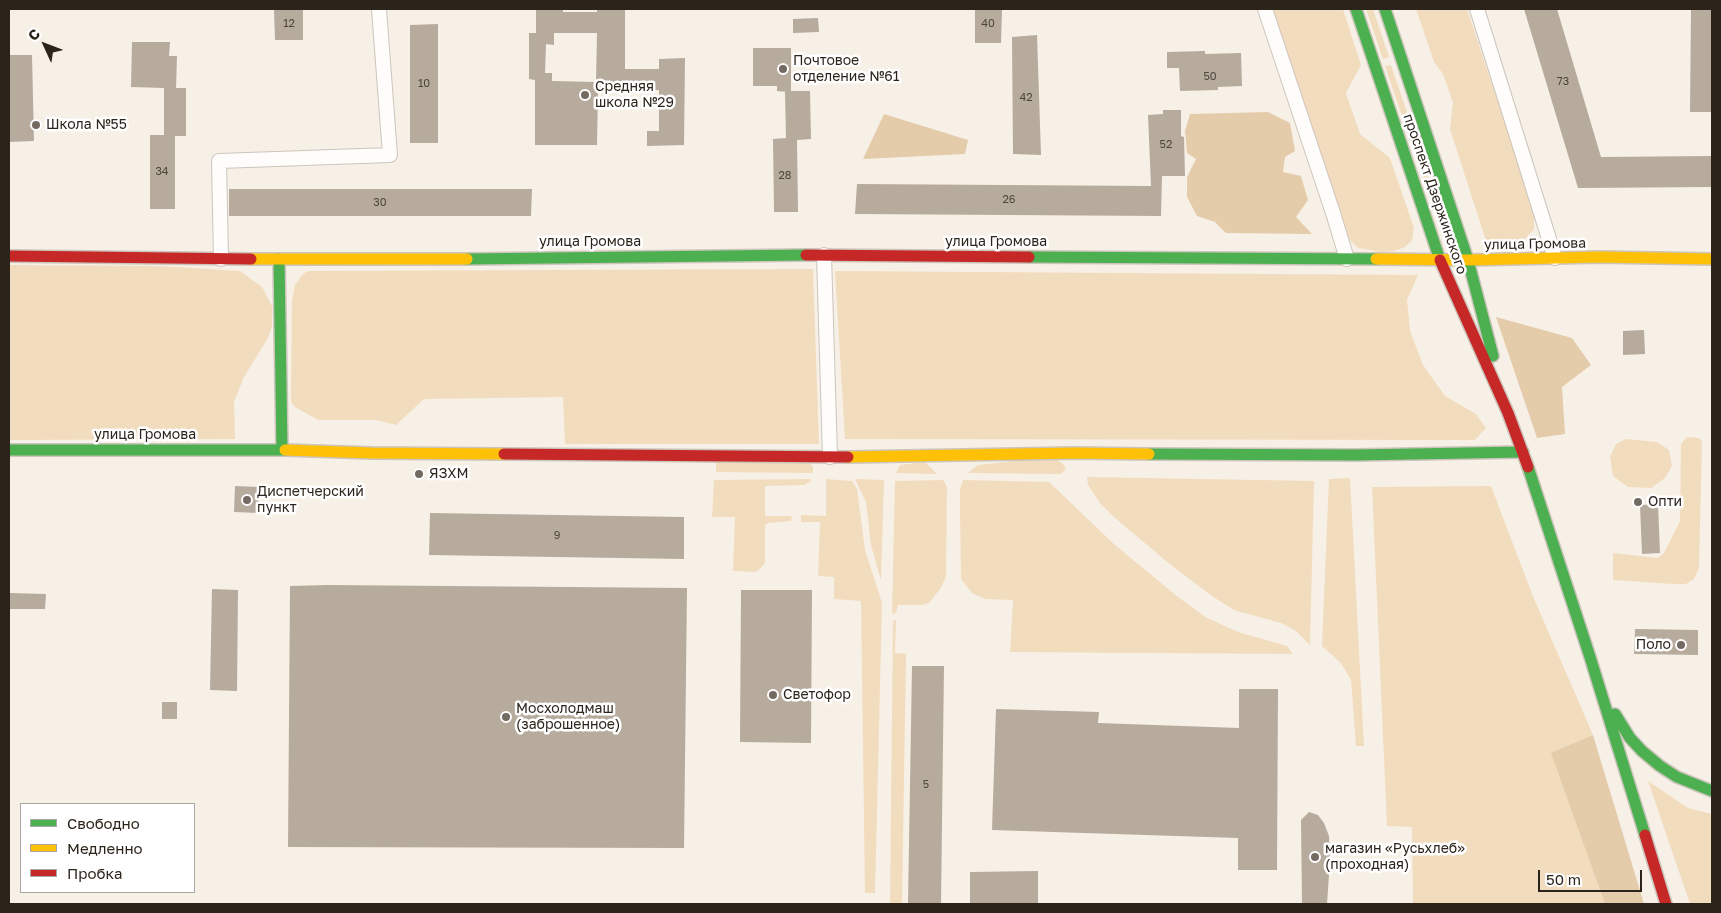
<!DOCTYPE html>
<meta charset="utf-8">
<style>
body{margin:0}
#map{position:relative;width:1721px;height:913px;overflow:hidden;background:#f7f0e7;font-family:"Golos Text",sans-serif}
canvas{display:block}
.frame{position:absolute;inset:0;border:10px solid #2c241a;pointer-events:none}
.legend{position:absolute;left:20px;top:803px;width:175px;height:90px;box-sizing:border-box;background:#fff;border:1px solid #aba7a3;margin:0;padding:6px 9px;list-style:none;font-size:15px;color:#2c241a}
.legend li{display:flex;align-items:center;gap:10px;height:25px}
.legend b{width:25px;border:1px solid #aba7a3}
.north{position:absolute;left:20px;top:20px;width:50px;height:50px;-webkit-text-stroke:4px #fff;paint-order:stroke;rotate:313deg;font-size:14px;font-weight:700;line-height:20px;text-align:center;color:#2c241a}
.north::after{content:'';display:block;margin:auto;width:18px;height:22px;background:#2c241a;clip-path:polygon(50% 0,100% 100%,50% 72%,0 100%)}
.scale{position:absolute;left:1538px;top:870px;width:104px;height:22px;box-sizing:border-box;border:2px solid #2c241a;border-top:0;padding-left:6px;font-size:15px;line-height:18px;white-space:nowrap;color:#2c241a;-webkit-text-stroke:4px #fff;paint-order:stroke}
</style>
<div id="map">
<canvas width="1721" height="913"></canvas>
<div class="frame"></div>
<ul class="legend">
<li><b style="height:6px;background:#4caf50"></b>Свободно</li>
<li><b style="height:6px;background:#ffc107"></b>Медленно</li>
<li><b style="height:6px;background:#c62828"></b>Пробка</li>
</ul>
<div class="north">С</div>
<div class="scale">50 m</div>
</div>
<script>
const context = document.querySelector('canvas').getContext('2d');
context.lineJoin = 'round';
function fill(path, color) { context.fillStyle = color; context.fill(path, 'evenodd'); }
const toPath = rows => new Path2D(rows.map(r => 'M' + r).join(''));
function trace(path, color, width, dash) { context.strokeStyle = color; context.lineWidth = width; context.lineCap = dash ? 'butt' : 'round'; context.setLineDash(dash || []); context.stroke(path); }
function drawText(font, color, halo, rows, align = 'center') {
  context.font = font + ' "Golos Text",sans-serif'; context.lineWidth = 5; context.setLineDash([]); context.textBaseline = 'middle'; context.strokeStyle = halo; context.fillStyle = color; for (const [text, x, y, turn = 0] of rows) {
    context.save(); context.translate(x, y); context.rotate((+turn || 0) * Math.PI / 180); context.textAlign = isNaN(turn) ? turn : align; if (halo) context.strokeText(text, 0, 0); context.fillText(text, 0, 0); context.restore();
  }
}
fill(toPath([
 [1271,9,1343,9,1361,65,1346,93,1360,134,1390,158,1414,228,1412,240,1405,247,1395,251,1381,252,1358,248,1350,240,1343,225],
 [1366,9,1373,9,1389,57,1383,59],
 [1416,9,1467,9,1534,211,1534,229,1526,238,1513,242,1502,243,1492,243,1485,238,1450,129,1453,103,1443,74,1434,62],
 [1391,65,1446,227,1446,235,1444,234,1440,228,1385,66],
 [9,265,159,266,240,271,262,287,272,306,272,326,268,338,244,377,234,402,235,439,9,440],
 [813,269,819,444,565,444,563,397,424,399,396,425,376,420,318,420,295,407,291,402,292,300,295,285,303,274,308,271],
 [835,271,1418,275,1407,300,1410,331,1423,365,1445,396,1476,414,1486,428,1475,440,845,439],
 [1687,437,1699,438,1702,442,1699,568,1694,579,1686,584,1673,584,1613,580,1613,553,1658,558,1664,553,1680,521,1681,444],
 [1626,439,1657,442,1669,450,1672,466,1665,478,1651,488,1628,487,1613,476,1610,457,1616,444],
 [1053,457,1063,464,1066,469,1061,474,968,473,978,465],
 [716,459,809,462,813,467,813,473,716,472],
 [925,462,937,474,896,473,900,465],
 [1087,477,1314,481,1310,645,1296,631,1281,623,1234,610,1212,596,1172,566,1115,518,1100,503,1088,485],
 [1350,478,1364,746,1356,746,1351,680,1341,663,1322,646,1329,479],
 [811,479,810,482,804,485,765,486,765,516,792,516,791,521,768,523,765,525,765,563,760,569,755,572,733,571,735,517,712,517,714,480],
 [826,479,852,481,857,489,865,550,882,603,875,893,865,893,861,601,834,599,834,577,818,576,820,522,801,522,801,515,826,516],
 [855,479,884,480,881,580,871,545,866,502],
 [943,480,947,487,946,576,941,588,929,603,922,605,898,605,896,613,892,614,895,481],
 [963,480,1049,482,1115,545,1178,597,1207,618,1238,632,1287,646,1293,654,1010,652,1013,600,985,599,972,593,961,579,960,507,960,489],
 [1491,486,1532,594,1593,735,1552,753,1605,904,1413,904,1412,827,1387,826,1372,487],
 [896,620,895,653,906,654,902,904,890,904,893,621],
 [1648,781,1688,808,1712,814,1712,904,1690,904]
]), '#f2dcbe');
fill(toPath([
 [1268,112,1290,123,1295,151,1285,157,1283,172,1301,176,1308,200,1296,217,1312,234,1226,233,1215,222,1197,216,1187,197,1187,177,1196,159,1187,153,1185,131,1190,114],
 [884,114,968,140,965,154,863,159],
 [1496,317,1572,338,1591,365,1562,387,1565,434,1537,438],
 [1593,735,1641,894,1644,904,1605,904,1551,753]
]), '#e4cbaa');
fill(toPath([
 [274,9,303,9,303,40,275,40],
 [536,9,563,9,563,12,597,12,597,9,625,9,625,69,659,69,659,59,685,58,684,145,647,146,647,131,659,131,659,90,598,90,597,145,535,145,535,80,529,79,529,33,536,33],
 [554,33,597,33,596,82,552,81,552,73,545,73,546,44,554,45],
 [975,9,1002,9,1001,43,975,43],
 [1524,9,1557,9,1601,157,1712,156,1712,187,1578,188],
 [1691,9,1712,9,1712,112,1690,112],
 [818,18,819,32,793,33,793,19],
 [438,24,438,143,410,143,410,25],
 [1037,35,1041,155,1013,154,1012,37],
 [132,42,170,42,169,56,177,56,176,88,186,88,186,136,175,136,175,209,150,209,150,135,164,135,164,88,131,87],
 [753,48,791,48,791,91,810,91,811,139,797,140,798,212,774,212,773,139,786,138,785,92,787,92,777,91,777,86,753,86],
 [1205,51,1205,54,1241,53,1242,86,1218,87,1218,90,1180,91,1179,68,1167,68,1167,52],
 [9,55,32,55,34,141,9,142],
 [1163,110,1181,110,1181,136,1184,137,1185,176,1162,176,1161,216,855,214,857,184,1151,186,1148,115,1163,114],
 [229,189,532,189,531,216,229,216],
 [1644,330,1645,354,1623,355,1623,331],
 [235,486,259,487,259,513,234,512],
 [1658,504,1660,553,1642,554,1640,505],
 [430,513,684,517,684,559,429,555],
 [328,585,687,588,684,848,288,847,290,586],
 [212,589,238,590,237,691,210,690],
 [741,590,812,590,811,743,740,742],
 [10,593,46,594,45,609,10,609],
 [1635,629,1698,630,1698,655,1634,654],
 [912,666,944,666,941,904,908,904],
 [1239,689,1278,689,1277,870,1238,870,1238,838,992,830,996,709,1099,712,1098,723,1239,728],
 [162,702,177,702,177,719,162,719],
 [1309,812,1318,815,1324,823,1329,836,1330,860,1327,904,1302,904,1301,820],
 [1038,871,1038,904,970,904,970,872]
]), '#b6ab9d');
const street = toPath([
 [1265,9,1333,213,1347,259],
 [1477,9,1555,258],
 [824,255,830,457],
 [221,259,219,161,390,155,379,9]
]);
const fast = toPath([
 [1356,9,1440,260],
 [1385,9,1468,260,1493,356],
 [1029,257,1376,259],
 [279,259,282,450],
 [467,259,806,255],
 [9,450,285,450],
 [1149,454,1356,455,1523,452],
 [1528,467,1590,657,1645,835],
 [1615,714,1630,738,1642,751,1660,766,1677,777,1712,791]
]);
const slow = toPath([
 [251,259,467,259],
 [1376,259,1468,260,1599,257,1712,259],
 [285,450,372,453,504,454],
 [848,457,1074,453,1149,454]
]);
const jam = toPath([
 [806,255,1029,257],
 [9,256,251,259],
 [1440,260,1508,413,1528,467],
 [504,454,848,457],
 [1645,835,1666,904]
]);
trace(street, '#ccc5bc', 16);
trace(fast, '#ccc5bc', 14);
trace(slow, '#ccc5bc', 14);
trace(jam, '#ccc5bc', 14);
trace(street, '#fefdfb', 14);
trace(fast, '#4caf50', 11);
trace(slow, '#ffc107', 11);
trace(jam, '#c62828', 11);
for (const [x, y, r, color] of [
 [783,69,5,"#736b62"],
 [585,95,5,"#736b62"],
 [36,125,5,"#736b62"],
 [419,474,5,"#736b62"],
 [247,500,5,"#736b62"],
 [1638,502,5,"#736b62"],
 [1681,645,5,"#736b62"],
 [773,695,5,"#736b62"],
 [506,717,5,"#736b62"],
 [1315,857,5,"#736b62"]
]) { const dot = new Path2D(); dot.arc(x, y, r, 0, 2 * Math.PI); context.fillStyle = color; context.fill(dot); trace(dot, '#fff', 2); }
drawText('11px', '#4e463b', null, [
 ["12",289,24],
 ["40",988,24],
 ["50",1210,77],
 ["73",1563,82],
 ["10",424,84],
 ["42",1026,98],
 ["52",1166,145],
 ["34",162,172],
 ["28",785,176],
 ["26",1009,200],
 ["30",380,203],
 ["9",557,536],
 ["5",926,785]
]);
drawText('14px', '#2c241a', '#fff', [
 ["Почтовое",793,61],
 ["отделение №61",793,77],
 ["Средняя",595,87],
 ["школа №29",595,103],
 ["Школа №55",46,125],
 ["ЯЗХМ",429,474],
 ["Диспетчерский",257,492],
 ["пункт",257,508],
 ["Опти",1648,502],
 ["Поло",1671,645,"right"],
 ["Светофор",783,695],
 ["Мосхолодмаш",516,709],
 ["(заброшенное)",516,725],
 ["магазин «Русьхлеб»",1325,849],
 ["(проходная)",1325,865]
], 'left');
drawText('14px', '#2c241a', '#fff', [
 ["проспект Дзержинского",1435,194,71],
 ["улица Громова",590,242],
 ["улица Громова",996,242],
 ["улица Громова",1535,244,-1],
 ["улица Громова",145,435]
]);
</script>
